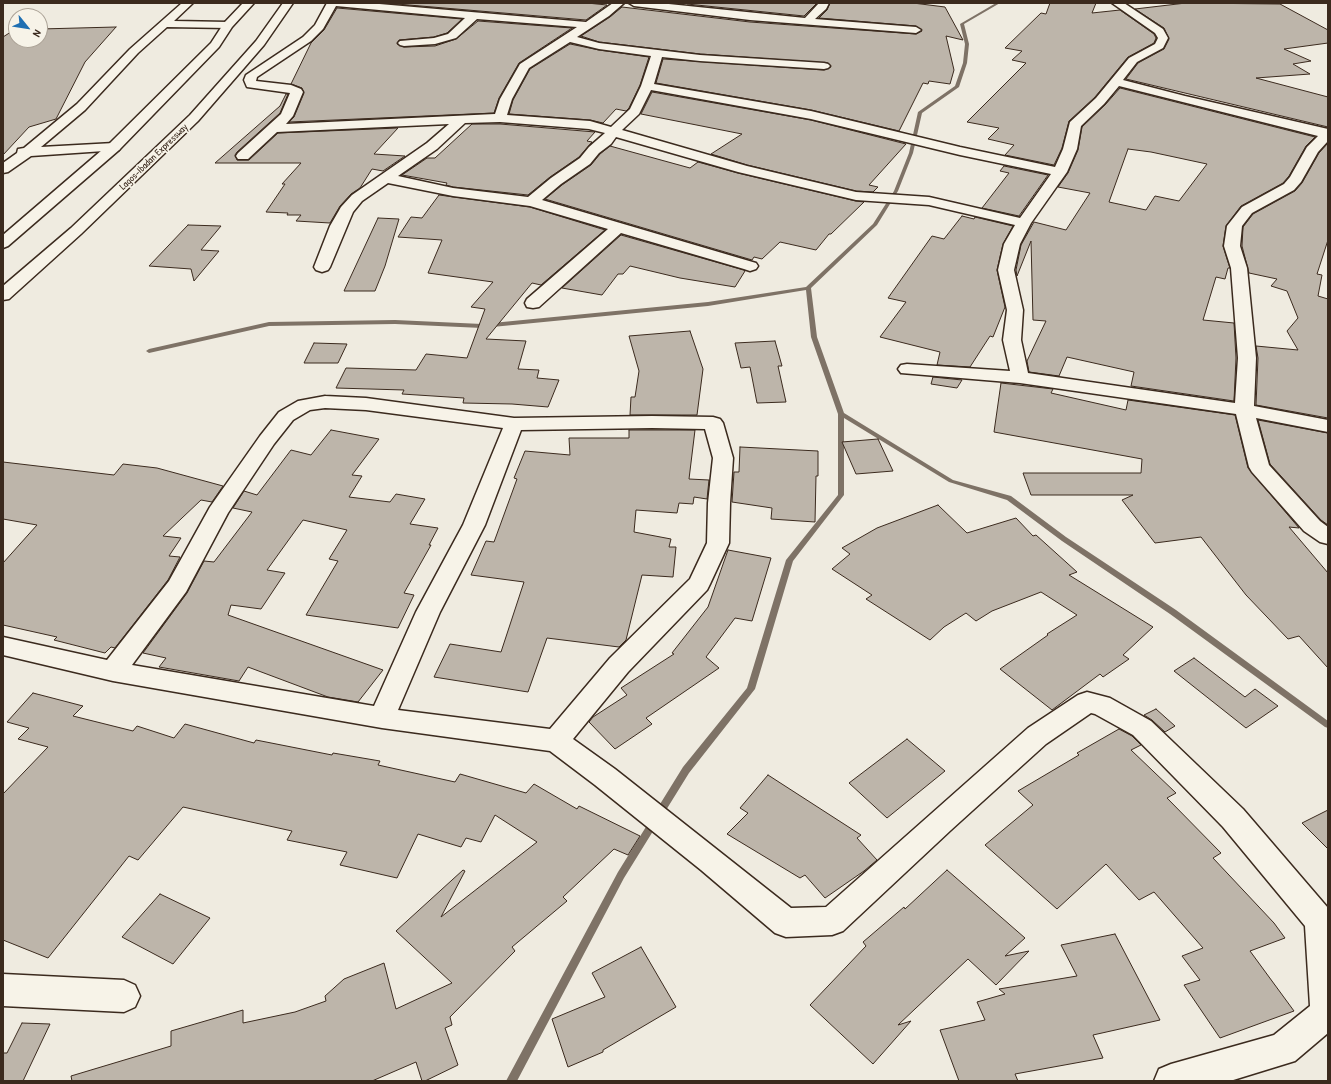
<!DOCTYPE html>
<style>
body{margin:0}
#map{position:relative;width:1331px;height:1084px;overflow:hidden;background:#efebe0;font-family:"Patrick Hand",sans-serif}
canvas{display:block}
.frame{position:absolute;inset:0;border:4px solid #3b2a1e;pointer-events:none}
.north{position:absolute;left:8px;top:8px;width:40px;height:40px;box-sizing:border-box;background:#f7f3e8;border:1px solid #aca397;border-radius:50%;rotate:120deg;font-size:11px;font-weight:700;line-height:16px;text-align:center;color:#3b2a1e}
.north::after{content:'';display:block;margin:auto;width:14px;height:18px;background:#1f6fb2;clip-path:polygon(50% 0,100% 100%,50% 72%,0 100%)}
</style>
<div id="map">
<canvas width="1331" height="1084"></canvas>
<div class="frame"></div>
<div class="north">N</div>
</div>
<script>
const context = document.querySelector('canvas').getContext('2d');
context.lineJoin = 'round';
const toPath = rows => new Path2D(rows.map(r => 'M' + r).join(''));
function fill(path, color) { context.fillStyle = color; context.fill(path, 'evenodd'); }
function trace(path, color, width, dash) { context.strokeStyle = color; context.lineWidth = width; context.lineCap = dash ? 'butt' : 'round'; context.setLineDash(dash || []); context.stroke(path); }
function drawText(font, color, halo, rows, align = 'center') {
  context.font = font + ' "Patrick Hand",sans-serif'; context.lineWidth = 3.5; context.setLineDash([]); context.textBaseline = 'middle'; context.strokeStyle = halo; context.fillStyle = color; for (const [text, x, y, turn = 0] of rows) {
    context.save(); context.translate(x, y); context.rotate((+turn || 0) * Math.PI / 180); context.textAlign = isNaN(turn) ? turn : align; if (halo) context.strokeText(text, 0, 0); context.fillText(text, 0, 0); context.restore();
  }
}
fill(toPath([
 [996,3,1000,3,964,24,969,44,967,63,959,87,922,113,913,153,898,191,877,225,811,288,817,337,844,413,953,480,1011,496,1066,537,1176,610,1328,721,1328,728,1325,727,1170,614,1062,541,1007,500,949,482,844,418,844,495,793,561,755,689,689,773,624,878,517,1081,506,1081,618,872,683,767,747,688,786,560,838,495,838,414,811,337,806,290,708,306,482,328,395,324,269,326,149,353,146,351,149,349,269,322,395,320,482,324,708,302,806,287,873,224,894,191,909,153,918,112,955,86,963,63,965,44,960,24,996,3]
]), '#7e7266');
const building = toPath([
 [385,3,587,3,607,5,586,20,385,3],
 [688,3,817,3,804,16,687,4,688,3],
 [830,3,913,3,945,7,963,40,946,36,954,70,950,84,929,81,928,84,923,83,899,131,811,110,656,83,663,59,824,70,831,67,828,63,700,54,599,42,581,36,610,17,622,7,750,22,916,34,922,31,916,26,819,18,827,10,830,3],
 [1050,3,1096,3,1092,13,1120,10,1154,34,1156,38,1154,43,1128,57,1095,97,1069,121,1062,148,1054,165,1005,155,1014,145,988,139,999,128,967,122,1026,63,1012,60,1022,51,1005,48,1041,13,1046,14,1050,3],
 [1186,3,1280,4,1328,30,1328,43,1284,49,1311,61,1293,64,1310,74,1256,78,1328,97,1328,127,1126,79,1138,63,1164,49,1169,39,1164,28,1135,9,1186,3],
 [337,8,462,19,447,33,434,37,399,40,397,44,404,47,435,46,456,39,478,21,572,28,519,63,499,98,494,113,289,122,294,117,304,93,302,88,291,84,311,43,324,30,337,8],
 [116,27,85,62,56,119,29,127,3,155,3,37,14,30,16,30,16,40,40,40,40,29,116,27],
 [570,44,599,50,649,57,640,85,629,108,626,111,616,109,603,123,590,120,509,114,513,100,530,69,570,44],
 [1120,88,1315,137,1306,146,1289,176,1283,183,1241,206,1226,226,1223,246,1230,268,1228,268,1225,279,1216,277,1203,320,1234,323,1236,358,1234,401,1131,386,1134,372,1067,357,1059,376,1029,372,1027,361,1046,321,1033,320,1031,241,1017,276,1016,270,1021,245,1034,222,1066,230,1090,193,1058,187,1068,173,1078,150,1082,127,1105,105,1120,88],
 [1128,149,1151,152,1207,164,1179,201,1155,196,1146,210,1109,202,1128,149],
 [652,92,811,120,906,144,869,185,878,187,873,192,856,191,747,165,711,154,742,134,641,114,652,92],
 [286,94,288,94,280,113,237,152,235,155,237,160,249,160,278,133,398,128,374,154,405,156,383,171,372,169,360,188,351,194,340,206,330,223,296,221,301,215,287,215,288,213,266,212,285,184,282,184,301,163,215,163,280,106,286,94],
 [472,124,500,124,595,132,587,141,592,142,579,157,550,177,528,195,453,187,446,185,447,183,402,175,427,158,435,158,472,124],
 [1328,143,1328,240,1317,274,1322,275,1318,296,1328,299,1328,418,1256,405,1258,358,1256,346,1298,350,1287,331,1298,318,1287,291,1271,286,1277,279,1249,273,1242,246,1243,227,1253,214,1295,191,1302,183,1319,153,1328,143],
 [610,146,690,168,698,162,738,173,856,201,864,202,831,234,829,234,816,250,780,242,762,259,754,257,752,260,545,199,562,185,591,165,600,154,610,146],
 [1004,166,1048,175,1019,216,982,208,1009,173,1000,171,1004,166],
 [439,195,530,207,605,230,541,285,532,283,486,339,526,341,518,369,539,370,537,378,559,380,548,407,512,404,463,403,464,398,402,394,404,390,336,388,346,368,416,370,426,354,467,358,485,309,471,307,493,282,428,273,442,240,398,237,411,217,422,218,439,195],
 [962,216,974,219,975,217,1013,226,1003,244,997,270,1005,307,993,337,990,336,970,367,937,365,940,352,880,337,906,302,888,298,932,236,944,239,962,216],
 [378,218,399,219,385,266,375,291,344,291,378,218],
 [188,225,221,226,201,250,219,251,194,281,191,269,149,266,188,225],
 [621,235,744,270,745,271,735,287,680,278,630,266,623,274,618,274,602,295,562,288,621,235],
 [690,331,703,369,697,415,630,415,631,397,635,397,639,371,629,336,690,331],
 [775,341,782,366,778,366,786,402,757,403,750,367,741,368,735,343,775,341],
 [314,343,347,344,338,363,304,363,314,343],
 [933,377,962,380,957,388,931,384,933,377],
 [1001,383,1053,389,1051,393,1126,410,1128,400,1235,415,1248,468,1299,528,1289,527,1328,573,1328,668,1299,636,1288,639,1246,595,1201,537,1155,543,1122,500,1133,495,1031,495,1023,473,1141,473,1142,459,994,432,1001,383],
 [1258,420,1328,433,1328,525,1321,520,1270,464,1258,420],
 [331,430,379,439,352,475,362,476,349,497,390,502,396,494,425,499,410,524,438,528,429,545,431,545,404,593,414,595,398,628,306,615,338,561,329,559,347,530,303,520,267,570,285,573,261,609,231,605,228,615,383,670,358,702,328,697,248,667,239,681,159,667,166,658,143,653,187,593,204,561,214,562,252,512,233,508,244,491,257,495,291,450,311,455,331,430],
 [629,430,695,430,689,479,709,480,707,499,694,497,693,504,679,503,677,513,636,510,634,532,671,539,669,547,676,547,673,577,642,575,626,640,619,647,547,638,528,692,434,677,450,644,501,652,524,582,471,575,486,541,494,542,517,479,514,478,525,451,570,455,569,438,629,438,629,430],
 [878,439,893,471,856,474,842,442,878,439],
 [740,447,818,451,818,476,816,476,815,522,771,519,772,508,732,502,734,472,739,472,740,447],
 [3,462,114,475,123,464,157,468,223,486,212,502,201,500,163,536,181,538,169,556,180,557,168,580,115,648,111,647,105,653,54,640,57,637,3,625,3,563,37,525,3,519,3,462],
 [938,505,967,533,1016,518,1033,536,1036,535,1077,572,1069,575,1153,627,1123,655,1129,659,1103,677,1100,674,1052,710,1000,669,1048,635,1047,634,1077,615,1041,592,992,611,976,621,966,613,944,627,930,640,866,599,872,595,832,569,850,554,842,548,877,528,938,505],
 [728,550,771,558,752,621,735,618,706,657,719,668,646,718,652,724,615,749,589,722,593,717,627,695,621,688,674,654,672,653,708,607,728,550],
 [1194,658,1245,697,1255,689,1278,706,1246,728,1174,671,1194,658],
 [33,693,83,706,73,716,133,731,137,726,174,738,185,724,254,743,256,740,332,755,333,753,380,761,378,765,455,782,460,774,526,793,534,784,577,809,579,806,640,836,628,855,614,849,563,897,567,901,512,947,515,951,450,1017,452,1025,445,1028,458,1065,425,1081,422,1081,416,1062,372,1081,72,1081,71,1076,171,1046,171,1031,243,1010,243,1023,295,1012,326,1001,325,996,344,979,384,963,396,1009,452,983,396,931,463,870,465,871,441,917,537,842,495,815,481,842,466,838,461,847,418,834,397,878,340,865,347,852,287,840,292,831,183,807,138,860,129,856,48,958,3,940,3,794,48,747,18,739,29,728,7,722,33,693],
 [1156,709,1175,726,1165,732,1152,720,1144,715,1156,709],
 [1119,729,1132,736,1141,745,1131,750,1176,793,1167,798,1221,853,1213,858,1274,923,1285,938,1250,951,1294,1011,1220,1038,1184,985,1200,980,1182,956,1203,948,1154,892,1139,900,1106,864,1057,909,985,845,1033,805,1018,791,1079,755,1077,753,1119,729],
 [907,739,945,771,887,818,849,783,907,739],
 [768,775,861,835,857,838,877,860,864,871,825,898,805,875,800,878,727,834,748,813,740,808,768,775],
 [1328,810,1328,849,1302,823,1328,810],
 [947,870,1025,938,1005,956,1029,951,996,985,968,959,898,1025,911,1021,873,1064,810,1005,866,946,863,942,904,907,905,909,947,870],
 [160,894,210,918,173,964,122,937,160,894],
 [1115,934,1160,1020,1093,1035,1103,1058,1015,1074,1018,1081,959,1081,940,1030,985,1020,977,1002,1005,994,999,989,1077,976,1061,945,1115,934],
 [641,947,676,1007,603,1050,603,1052,568,1067,552,1019,605,997,592,973,641,947],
 [22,1023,50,1024,23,1081,3,1081,3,1053,7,1053,22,1023]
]);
fill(building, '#bdb5aa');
trace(building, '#3b2a1e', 1);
const street = toPath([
 [182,3,193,3,174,21,228,22,233,25,228,28,167,27,138,53,85,110,41,147,114,143,119,144,121,147,119,150,31,156,8,172,3,173,3,163,17,153,18,149,24,148,77,104,130,49,182,3],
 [327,3,368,3,586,22,613,3,624,3,609,16,577,37,599,43,700,55,824,63,828,64,830,66,828,68,824,69,700,61,662,57,654,84,811,111,960,147,1055,167,1063,149,1070,122,1096,98,1129,58,1155,44,1158,38,1155,33,1112,3,1124,3,1163,29,1168,38,1163,48,1137,62,1123,80,1185,96,1328,129,1328,141,1318,152,1301,182,1294,190,1252,213,1242,226,1240,246,1247,268,1256,358,1254,406,1328,420,1328,432,1256,418,1269,465,1320,521,1328,527,1328,544,1320,542,1304,531,1252,472,1249,467,1236,414,1020,383,901,373,898,369,901,365,907,364,1010,371,1003,340,1007,310,998,270,1004,244,1015,225,929,205,856,200,738,172,616,137,611,144,599,153,590,164,561,184,542,200,756,263,758,266,756,269,750,271,744,269,621,233,539,307,533,308,527,307,525,303,527,299,608,229,530,206,453,196,388,183,362,201,353,212,330,267,328,270,322,272,316,270,314,267,330,226,341,207,352,195,427,143,449,124,277,132,248,159,238,159,236,156,238,153,281,114,290,93,247,87,244,80,246,75,303,37,315,25,327,3],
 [336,6,465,18,448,34,434,38,400,41,398,43,400,45,404,46,435,44,456,38,477,19,577,27,520,64,500,99,495,114,286,124,293,116,303,92,301,89,291,85,256,81,257,77,311,41,323,29,336,6],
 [570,42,599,49,651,56,641,86,630,109,611,127,590,121,507,115,512,99,529,68,570,42],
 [1119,86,1318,136,1307,147,1290,177,1284,184,1242,207,1227,226,1224,246,1231,268,1238,358,1235,403,1028,373,1021,340,1023,310,1014,270,1020,244,1031,223,1067,172,1077,149,1081,126,1104,104,1119,86],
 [651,90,811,119,960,155,1051,174,1020,218,929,197,856,192,747,166,622,130,639,114,651,90],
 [500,122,589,129,605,133,589,147,580,158,551,178,528,197,453,188,398,176,437,149,465,123,500,122],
 [629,3,659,3,805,18,819,3,829,3,826,9,815,19,916,27,921,30,916,33,750,20,634,6,629,3],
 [325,396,366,398,514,418,652,416,713,417,720,419,723,423,733,458,730,503,729,543,710,584,707,590,628,672,573,739,615,769,791,908,826,907,1028,728,1078,695,1087,692,1110,698,1151,721,1243,809,1328,908,1328,1033,1295,1061,1230,1081,1154,1081,1159,1069,1171,1064,1274,1035,1310,1006,1305,926,1223,827,1133,735,1095,714,1091,713,1046,744,951,830,843,931,832,935,786,937,775,933,701,870,595,785,550,751,382,728,113,681,3,655,3,637,107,660,169,581,210,507,260,436,279,412,298,401,325,396],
 [325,408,366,410,503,428,463,525,416,612,374,706,132,665,186,592,228,513,274,444,293,420,310,410,325,408],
 [652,428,705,429,713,458,708,503,707,543,690,579,610,658,550,729,398,710,440,612,485,525,521,430,652,428],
 [3,974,124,980,135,985,140,996,135,1007,124,1012,3,1006,3,974]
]);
const highway = toPath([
 [243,3,254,3,232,27,219,47,119,150,8,246,3,248,3,235,109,144,211,43,224,23,243,3],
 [283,3,293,3,264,45,198,121,81,234,9,299,3,300,3,286,71,228,190,115,256,41,283,3]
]);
trace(street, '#3b2a1e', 3);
trace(highway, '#3b2a1e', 3);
fill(street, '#f7f3e8');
fill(highway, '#f7f3e8');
drawText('10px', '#3b2a1e', '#f7f3e8', [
 ["Lagos-Ibadan Expressway",154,157,-44]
]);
</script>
